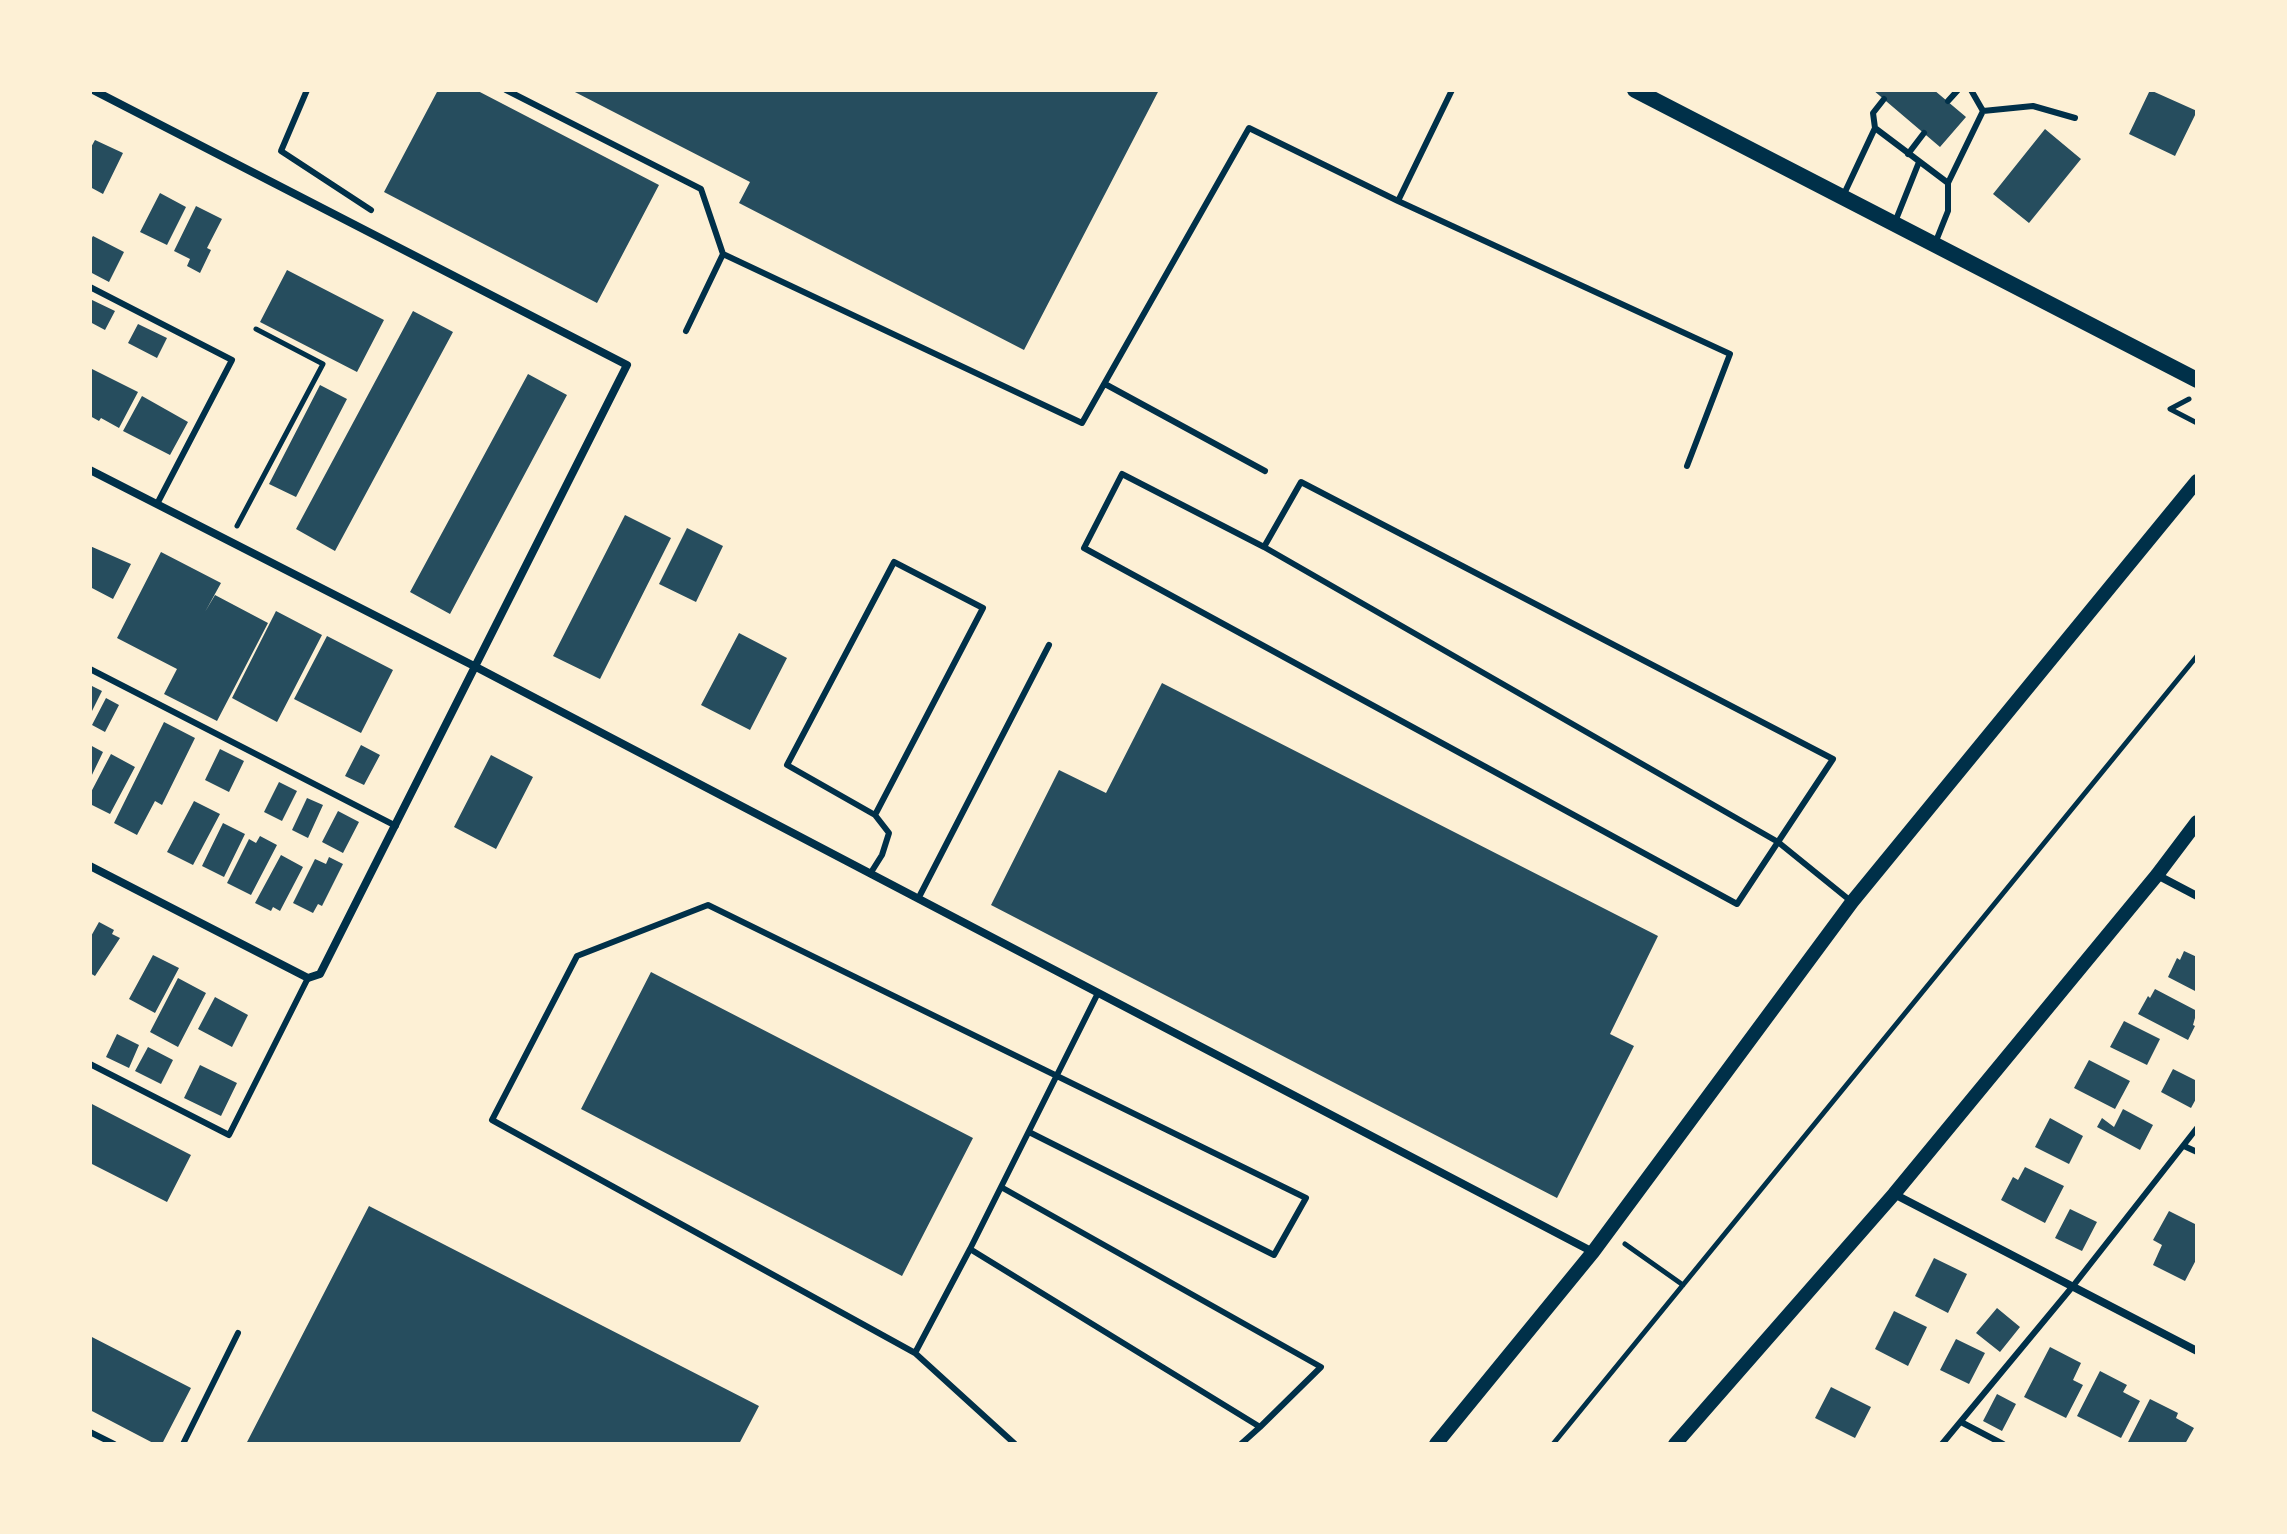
<!DOCTYPE html>
<style>
body{margin:0}
#map{position:relative;width:2287px;height:1534px;overflow:hidden;background:#fdf0d5;font-family:Montserrat,sans-serif}
canvas{display:block}
.frame{position:absolute;inset:0;border:92px solid #fdf0d5;pointer-events:none}
</style>
<div id="map">
<canvas width="2287" height="1534"></canvas>
<div class="frame"></div>
</div>
<script>
const context = document.querySelector('canvas').getContext('2d');
context.lineJoin = 'round';
function fill(path, color) { context.fillStyle = color; context.fill(path, 'evenodd'); }
const toPath = rows => new Path2D(rows.map(r => 'M' + r).join(''));
function trace(path, color, width, dash) { context.strokeStyle = color; context.lineWidth = width; context.lineCap = dash ? 'butt' : 'round'; context.setLineDash(dash || []); context.stroke(path); }
fill(toPath([
 [438,90,476,90,659,185,597,303,384,192],
 [571,90,1159,90,1024,350,739,203,750,182],
 [1873,90,1934,90,1966,117,1940,147],
 [2150,90,2197,111,2175,156,2129,134],
 [2045,129,2081,159,2029,223,1993,194],
 [95,140,123,153,103,194,90,187,90,149],
 [160,193,186,207,167,245,140,232],
 [196,206,222,219,207,248,211,250,200,273,187,266,190,259,174,251],
 [93,236,124,252,109,282,90,272,90,241],
 [287,270,384,320,357,372,260,322],
 [90,299,115,311,105,330,90,322],
 [413,311,453,332,335,551,296,529],
 [138,324,167,338,157,358,128,343],
 [90,368,138,392,119,428,101,418,99,421,90,416],
 [528,374,567,395,450,614,410,592],
 [320,385,347,399,296,497,269,484],
 [142,396,188,422,170,455,123,431],
 [625,515,671,538,600,679,553,656],
 [687,528,723,546,696,602,659,584],
 [90,546,131,564,113,599,90,587],
 [161,552,221,583,205,612,215,595,268,623,217,721,164,694,177,669,117,638],
 [276,611,322,635,277,722,232,698],
 [739,633,787,658,750,730,701,705],
 [327,636,393,670,361,733,294,699],
 [1162,683,1658,936,1610,1034,1634,1046,1557,1198,991,905,1059,770,1106,793],
 [90,685,102,691,90,715],
 [106,698,119,705,105,732,92,725],
 [164,722,195,738,162,805,155,801,137,835,114,823],
 [90,745,103,752,90,779],
 [361,745,380,755,364,785,345,776],
 [220,749,244,761,229,792,205,780],
 [111,754,135,767,110,814,90,804,90,794],
 [491,755,533,777,496,849,454,827],
 [279,782,297,791,282,821,264,812],
 [307,798,323,805,308,838,292,830],
 [194,801,220,814,193,865,167,852],
 [338,811,359,822,343,853,322,842],
 [223,823,245,834,224,877,202,866],
 [260,836,277,845,251,895,227,883,249,839,256,843],
 [281,855,303,867,280,911,273,907,271,911,255,903],
 [329,857,343,864,322,906,318,904,313,913,293,903,315,859,326,864],
 [99,922,114,930,112,934,120,938,95,976,90,973,90,938],
 [2184,951,2197,957,2197,992,2168,977,2177,958,2180,960],
 [153,955,179,968,155,1013,129,999],
 [651,972,973,1138,902,1276,581,1109],
 [178,978,206,993,178,1047,150,1032],
 [2155,989,2197,1011,2193,1025,2195,1026,2188,1040,2138,1014,2148,996,2150,998],
 [215,997,248,1015,232,1047,198,1029],
 [2124,1021,2160,1039,2147,1065,2110,1047],
 [117,1034,139,1045,129,1068,106,1057],
 [148,1047,173,1060,161,1084,135,1071],
 [2089,1060,2130,1081,2115,1109,2074,1088],
 [200,1065,237,1083,221,1116,184,1098],
 [2173,1069,2197,1081,2197,1097,2191,1108,2161,1092],
 [90,1103,191,1155,167,1202,90,1163],
 [2123,1109,2153,1125,2140,1150,2097,1127,2102,1118,2114,1127],
 [2050,1118,2083,1136,2069,1164,2035,1147],
 [2025,1167,2064,1186,2045,1223,2001,1200,2013,1177,2018,1180],
 [369,1206,759,1406,739,1444,246,1444],
 [2070,1209,2097,1222,2082,1251,2055,1238],
 [2169,1211,2197,1225,2197,1258,2185,1281,2153,1265,2162,1245,2153,1240],
 [1934,1258,1967,1274,1948,1313,1915,1296],
 [1997,1308,2020,1327,2000,1352,1976,1333],
 [1894,1311,1927,1327,1908,1366,1875,1349],
 [90,1336,191,1388,162,1444,155,1444,90,1410],
 [1956,1339,1985,1353,1969,1384,1940,1370],
 [2050,1347,2081,1363,2073,1380,2083,1385,2066,1418,2024,1397],
 [2100,1371,2127,1385,2123,1392,2140,1401,2121,1438,2077,1416],
 [1831,1387,1871,1407,1855,1438,1815,1418],
 [1997,1394,2016,1404,2002,1431,1983,1421],
 [2150,1399,2178,1413,2176,1418,2194,1428,2185,1444,2127,1444]
]), '#264d5e');
trace(toPath([
 [2189,399,2170,409,2197,423],
 [237,526,323,364,256,329],
 [1625,1244,1683,1285],
 [1553,1444,2197,656]
]), '#003049', 5);
trace(toPath([
 [307,90,281,151,371,210],
 [506,90,701,189,723,254,1082,423,1249,128,1398,201,1452,90],
 [1948,101,1958,90],
 [1983,111,2033,106,2075,118],
 [1875,128,1873,113,1884,99],
 [1908,154,1924,133],
 [1844,194,1875,128,1948,183],
 [1398,201,1730,354,1687,466],
 [1895,222,1919,162],
 [1936,241,1948,211,1948,183,1983,111,1971,90],
 [90,287,232,360,157,504],
 [686,331,723,254],
 [1105,384,1265,471],
 [1122,474,1264,547,1778,842,1737,904,1084,548,1122,474],
 [1264,547,1301,482,1833,759,1778,842,1852,902],
 [90,669,396,826],
 [870,874,882,855,889,833,875,815,787,765,894,562,983,608,875,815],
 [918,899,1049,645],
 [90,1064,229,1135,308,978],
 [2184,1146,2197,1152],
 [1001,1187,1321,1367,1260,1427],
 [970,1249,1260,1427,1241,1444],
 [915,1353,492,1120,577,956,708,905,1306,1198,1274,1255,1029,1132],
 [1961,1422,2003,1444],
 [90,1432,114,1444],
 [183,1444,238,1333],
 [1015,1444,915,1353,970,1249,1098,993],
 [1942,1444,2073,1286,2197,1128]
]), '#003049', 6);
trace(toPath([
 [90,470,476,667,1593,1252],
 [90,866,308,978,320,974,627,365,93,90],
 [2157,875,2197,896],
 [1894,1194,2197,1351]
]), '#003049', 8);
trace(toPath([
 [1436,1444,1593,1252,1852,902,2197,481],
 [1675,1444,1894,1194,2157,875,2197,822]
]), '#003049', 14);
trace(toPath([
 [1635,90,2197,380]
]), '#003049', 16);
</script>
